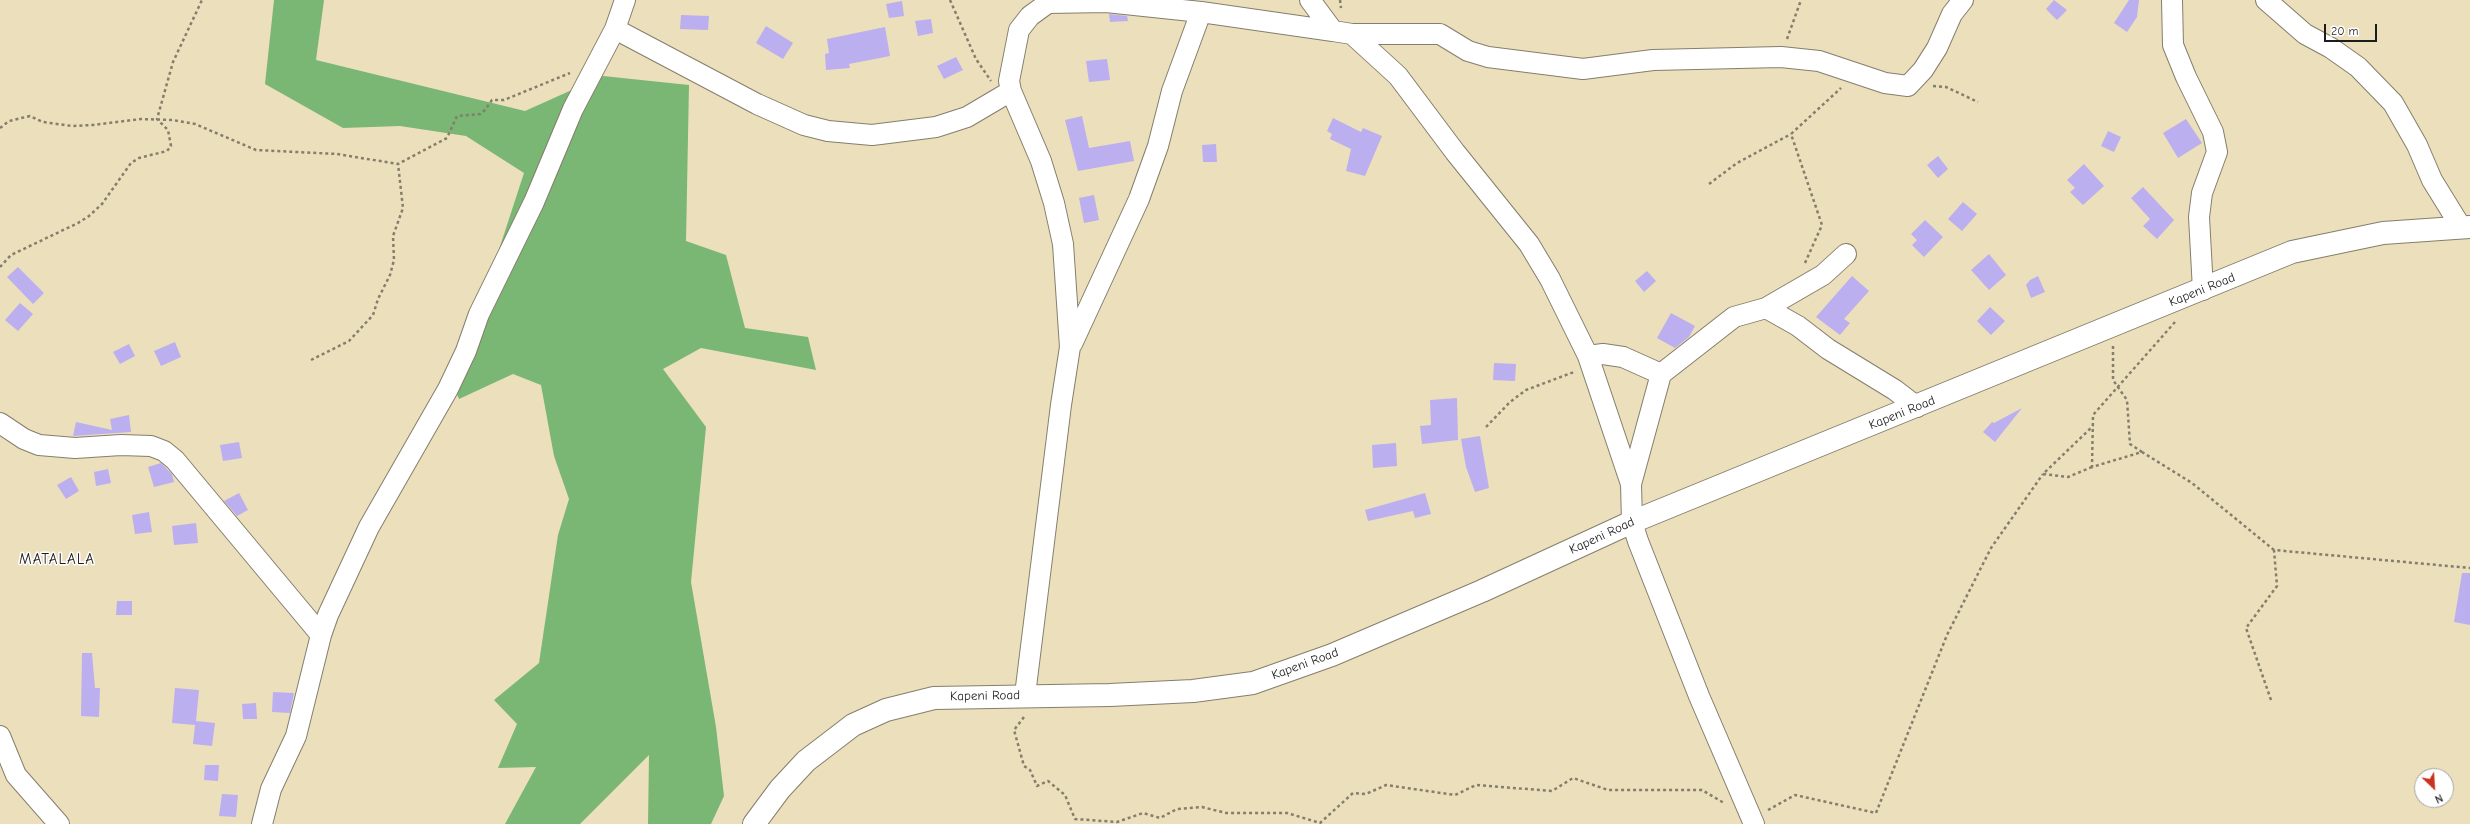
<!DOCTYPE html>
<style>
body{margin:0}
#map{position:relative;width:2470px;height:824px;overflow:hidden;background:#ecdfbc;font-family:"Comic Neue",sans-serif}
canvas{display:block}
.north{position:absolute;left:2414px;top:768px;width:40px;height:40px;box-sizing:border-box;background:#fff;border:1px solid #a4a4a4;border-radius:50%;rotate:155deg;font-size:11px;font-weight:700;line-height:16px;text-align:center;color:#1c1c1c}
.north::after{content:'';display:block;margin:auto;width:14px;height:18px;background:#c8321e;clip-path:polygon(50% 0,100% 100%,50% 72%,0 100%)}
.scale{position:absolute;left:2324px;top:24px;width:53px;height:18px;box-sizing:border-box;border:2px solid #1c1c1c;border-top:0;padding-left:5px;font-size:12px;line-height:14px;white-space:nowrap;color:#1c1c1c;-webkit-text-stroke:3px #fff;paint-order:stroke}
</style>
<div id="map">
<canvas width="2470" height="824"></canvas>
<div class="north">N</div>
<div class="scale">20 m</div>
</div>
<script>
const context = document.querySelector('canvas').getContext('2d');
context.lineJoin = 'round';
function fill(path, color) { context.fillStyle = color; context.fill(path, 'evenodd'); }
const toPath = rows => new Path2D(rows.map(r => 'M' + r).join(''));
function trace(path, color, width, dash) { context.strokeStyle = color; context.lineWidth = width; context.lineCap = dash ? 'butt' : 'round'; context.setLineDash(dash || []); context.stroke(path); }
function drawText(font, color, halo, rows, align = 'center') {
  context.font = font + ' "Comic Neue",sans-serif'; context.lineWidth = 3; context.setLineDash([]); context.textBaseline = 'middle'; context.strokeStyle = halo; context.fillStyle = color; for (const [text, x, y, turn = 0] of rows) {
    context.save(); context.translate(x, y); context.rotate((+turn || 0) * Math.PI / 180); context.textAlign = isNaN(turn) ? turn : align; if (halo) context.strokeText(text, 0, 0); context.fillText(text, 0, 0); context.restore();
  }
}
fill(toPath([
 [274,0,324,0,316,60,525,111,603,76,689,85,686,241,726,255,745,328,808,337,816,370,701,348,663,369,706,427,691,582,716,727,724,796,711,824,648,824,649,755,580,824,505,824,536,767,498,768,517,724,494,700,539,663,558,535,569,499,554,456,541,385,513,374,459,399,454,387,524,173,466,136,400,126,343,128,265,84]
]), '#7ab674');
fill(toPath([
 [2054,0,2067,10,2057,20,2046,9],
 [2129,0,2139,0,2137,17,2127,32,2114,23],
 [902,1,904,16,889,18,886,4],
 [1109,14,1127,16,1128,21,1110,22],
 [681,15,709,16,708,30,680,29],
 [931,19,933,33,918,36,915,21],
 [766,26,793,43,783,59,756,43],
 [885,27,890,56,849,64,850,68,826,70,825,54,829,53,827,39],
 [956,57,963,70,944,79,937,66],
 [1107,59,1110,80,1089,82,1086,61],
 [1082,116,1089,148,1130,141,1134,161,1078,171,1065,120],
 [1333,118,1361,132,1363,128,1382,136,1365,176,1346,171,1351,149,1330,139,1332,134,1327,131],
 [2186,119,2202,143,2178,158,2163,133],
 [2108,131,2121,137,2114,152,2101,146],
 [1216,144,1217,162,1203,162,1202,145],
 [1938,156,1948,169,1938,178,1927,165],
 [2084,164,2104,186,2083,205,2070,192,2075,188,2067,180],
 [2143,187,2174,220,2157,239,2143,226,2150,219,2131,198],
 [1094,195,1099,220,1084,223,1079,198],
 [1963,202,1977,214,1962,231,1948,219],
 [1925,220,1943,237,1924,257,1912,245,1917,240,1911,234],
 [1989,254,2006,275,1989,290,1971,270],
 [18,267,44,293,33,304,7,277],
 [1647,271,1656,281,1644,292,1635,281],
 [1852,276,1869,291,1844,319,1850,323,1840,335,1816,317],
 [2038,276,2045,292,2031,298,2026,285,2030,280],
 [20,303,33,314,18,331,5,320],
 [1990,307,2005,321,1991,335,1977,321],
 [1671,313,1695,326,1689,337,1675,348,1657,338],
 [175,342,181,357,161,366,154,351],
 [129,344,135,356,120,364,113,352],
 [1494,363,1516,364,1515,381,1493,380],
 [1457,398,1458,440,1422,444,1420,426,1431,425,1430,400],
 [2022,408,1995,442,1983,432,1992,422,1994,423],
 [129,415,131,432,73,436,76,422,112,430,110,419],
 [1480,436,1489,488,1475,492,1466,467,1461,439],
 [239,442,242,458,223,461,220,445],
 [1396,443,1397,466,1373,468,1372,445],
 [161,463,172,474,174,482,154,487,148,467],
 [108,469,111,483,96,486,94,472],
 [71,477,79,491,66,499,57,485],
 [239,493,248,510,237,516,224,501],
 [1425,493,1431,514,1415,518,1413,511,1368,521,1365,510],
 [149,512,152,532,135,534,132,515],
 [196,523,198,543,174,545,172,526],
 [2462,573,2470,573,2470,625,2454,622],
 [117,601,132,601,132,615,116,615],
 [82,653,92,653,95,688,100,688,99,717,81,716],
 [175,688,199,690,196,721,215,723,212,746,193,744,195,725,172,723],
 [273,692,294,693,290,713,272,712],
 [256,703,257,719,243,719,242,704],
 [205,765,219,765,218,781,204,780],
 [222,794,238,795,236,817,219,816]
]), '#bbafef');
const street = toPath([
 [1310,0,1333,31,1352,34,1398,76,1455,152,1529,244,1550,279,1588,356,1631,484,1632,522,1638,541,1699,696,1754,824],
 [2172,0,2173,45,2186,77,2213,132,2217,152,2202,193,2199,217,2203,290],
 [2266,0,2305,34,2331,48,2358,67,2393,103,2417,145,2432,180,2461,227],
 [615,29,757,104,804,125,828,131,872,135,936,127,967,117,1011,91,1041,161,1054,203,1063,244,1070,347,1061,405,1025,695],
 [1352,34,1440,34,1468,51,1488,57,1583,69,1653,60,1781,57,1819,61,1885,83,1908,86,1923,70,1937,48,1952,14,1963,0],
 [1011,91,1009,81,1019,30,1030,16,1048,3,1106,2,1201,12],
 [1766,308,1798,326,1828,349,1895,390,1917,407],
 [1072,344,1139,199,1158,146,1172,91,1201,12,1333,31],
 [1588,356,1603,354,1623,357,1661,374],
 [0,423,24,439,39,445,75,448,121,445,151,446,164,451,175,460,321,635],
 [1631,484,1661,374,1734,317,1766,308,1823,275,1846,254],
 [0,736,16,775,59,824],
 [262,824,271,789,296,736,321,635,328,615,369,527,448,389,466,351,479,314,534,202,573,109,615,29,625,0]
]);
const secondary = toPath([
 [754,824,780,789,806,761,853,725,886,710,934,698,1110,695,1193,691,1253,683,1332,655,1482,591,1632,522,2292,252,2383,233,2470,227]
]);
trace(street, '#847e6c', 22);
trace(secondary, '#847e6c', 24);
trace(toPath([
 [950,0,976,59,991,81],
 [1340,0,1341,8],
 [1787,39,1801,0],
 [1933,86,1946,87,1978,102],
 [0,128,9,121,30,116,43,122,72,126,93,125,141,119,173,120,195,124,256,150,337,154,398,164,447,138,457,116,480,114,485,110,492,100,504,100,570,73],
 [1709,184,1737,163,1791,134],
 [1805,263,1822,225,1791,134,1841,88],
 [0,267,11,255,78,223,89,216,102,204,131,163,139,158,167,151,171,146,168,130,157,119,173,62,202,0],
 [2175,322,2093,415,2092,467,2142,452,2192,483,2274,550],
 [2113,346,2113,380,2127,400,2130,444,2142,452],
 [311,360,349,341,373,315,378,299,390,275,394,260,393,236,403,208,398,164],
 [1486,427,1510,402,1526,390,1574,372],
 [2092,467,2068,477,2043,474,2093,426],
 [2271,700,2246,628,2277,586,2274,550,2470,568],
 [1024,717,1014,730,1024,766,1030,770,1037,786,1048,781,1065,795,1075,819,1117,822,1143,813,1160,818,1177,809,1202,807,1226,813,1287,813,1320,823,1353,793,1366,794,1386,785,1455,795,1476,785,1552,791,1573,778,1608,790,1702,790,1724,803],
 [1768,810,1795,795,1876,813,1947,635,1991,548,2043,474]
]), '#847e6c', 2.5, [3, 3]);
trace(street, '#fff', 20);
trace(secondary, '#fff', 22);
drawText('13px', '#1c1c1c', '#fff', [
 ["Kapeni Road",2202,290,-22],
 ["Kapeni Road",1902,413,-22],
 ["Kapeni Road",1602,536,-25],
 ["Kapeni Road",1305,664,-20],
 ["Kapeni Road",985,696,-1]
]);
context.letterSpacing = '1px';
drawText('15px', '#1c1c1c', '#fff', [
 ["MATALALA",57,560]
]);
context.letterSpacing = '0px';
</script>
